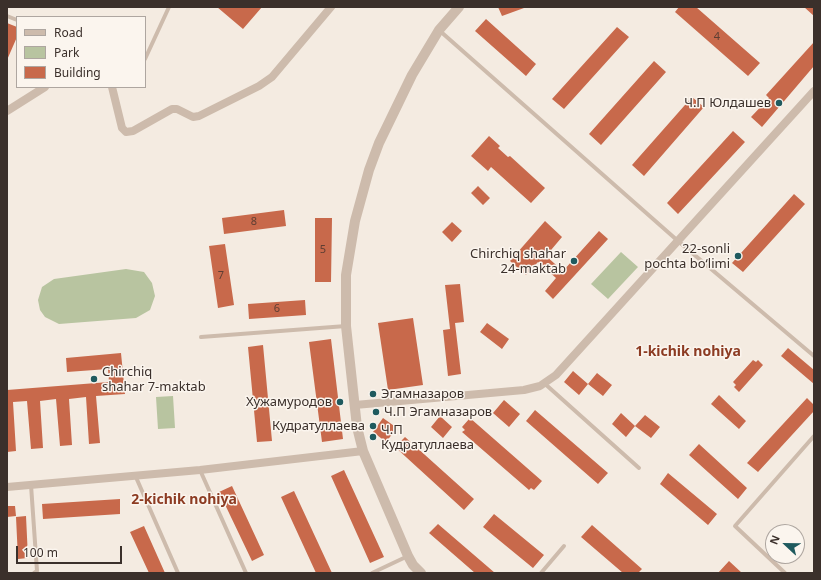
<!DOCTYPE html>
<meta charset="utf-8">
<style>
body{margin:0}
#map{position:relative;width:821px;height:580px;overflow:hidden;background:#f4ebe1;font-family:"Noto Sans",sans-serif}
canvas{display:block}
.frame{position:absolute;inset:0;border:8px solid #3b302b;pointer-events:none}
.legend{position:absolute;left:16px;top:16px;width:130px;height:72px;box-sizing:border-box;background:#fbf5ee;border:1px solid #aea6a0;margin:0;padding:5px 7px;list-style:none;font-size:12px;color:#3b302b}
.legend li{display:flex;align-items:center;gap:8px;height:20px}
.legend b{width:20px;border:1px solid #aea6a0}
.north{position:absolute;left:765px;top:524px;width:40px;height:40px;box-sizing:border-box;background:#fbf5ee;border:1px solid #aea6a0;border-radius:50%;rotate:292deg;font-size:11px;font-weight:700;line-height:16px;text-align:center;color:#3b302b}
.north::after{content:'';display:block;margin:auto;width:14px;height:18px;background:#1f5a5e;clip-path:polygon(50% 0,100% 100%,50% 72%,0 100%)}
.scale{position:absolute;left:16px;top:546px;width:106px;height:18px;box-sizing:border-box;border:2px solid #3b302b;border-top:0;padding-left:5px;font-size:12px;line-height:14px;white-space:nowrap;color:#3b302b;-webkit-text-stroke:3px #fbf5ee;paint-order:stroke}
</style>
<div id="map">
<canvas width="821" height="580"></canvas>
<div class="frame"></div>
<ul class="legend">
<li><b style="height:5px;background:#cdbbac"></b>Road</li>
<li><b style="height:11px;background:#b8c4a0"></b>Park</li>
<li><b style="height:11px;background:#c8694b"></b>Building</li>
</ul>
<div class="north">N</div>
<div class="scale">100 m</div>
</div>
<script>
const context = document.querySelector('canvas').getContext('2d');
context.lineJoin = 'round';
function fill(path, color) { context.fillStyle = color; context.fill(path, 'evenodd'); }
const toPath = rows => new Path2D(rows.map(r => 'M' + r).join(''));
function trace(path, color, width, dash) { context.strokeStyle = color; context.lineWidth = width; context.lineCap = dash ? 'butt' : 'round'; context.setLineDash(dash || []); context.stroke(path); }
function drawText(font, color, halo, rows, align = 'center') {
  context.font = font + ' "Noto Sans",sans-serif'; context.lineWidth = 3; context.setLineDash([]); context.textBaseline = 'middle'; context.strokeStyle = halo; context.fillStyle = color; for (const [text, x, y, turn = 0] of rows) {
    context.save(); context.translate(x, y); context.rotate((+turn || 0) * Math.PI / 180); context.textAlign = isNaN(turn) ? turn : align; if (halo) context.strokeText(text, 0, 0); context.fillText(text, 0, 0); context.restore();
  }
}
fill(toPath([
 [621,252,638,267,608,299,591,284],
 [126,269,144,272,152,283,155,296,150,310,136,318,59,324,45,317,40,310,38,300,42,287,54,279],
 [173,396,175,428,158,429,156,397]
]), '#b8c4a0');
fill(toPath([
 [217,7,262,7,243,29],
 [498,7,524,7,524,8,502,16],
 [679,7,696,7,760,63,748,76,675,12],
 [804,7,814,7,814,16],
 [486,19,536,64,526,76,475,31],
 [7,23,17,27,17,37,7,60],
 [617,27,629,37,564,109,552,99],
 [814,42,814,66,762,127,751,117,769,98,766,95],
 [654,61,666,72,601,145,589,134],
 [692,97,704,107,644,176,632,165],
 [733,131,745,142,678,214,667,203],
 [489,136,500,146,498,148,508,157,510,156,545,188,531,203,491,167,488,171,471,156],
 [478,186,490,198,483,205,471,193],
 [794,194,805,204,743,272,732,263],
 [284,210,286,226,224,234,222,218],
 [315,218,332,218,331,282,315,282],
 [545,221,562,237,546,256,563,271,599,231,608,239,553,299,545,291,556,278,538,262,526,275,510,261],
 [452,222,462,231,452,242,442,232],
 [225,244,234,305,218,308,209,246],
 [460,284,464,322,455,323,461,374,448,376,443,330,450,329,445,285],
 [305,300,306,315,249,319,248,304],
 [413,318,423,385,388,390,378,323],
 [487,323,509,339,502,349,480,332],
 [331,339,343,439,322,442,309,342],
 [263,345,272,441,257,442,248,347],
 [788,348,814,370,814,384,781,356],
 [121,353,125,394,96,396,100,443,89,444,86,397,69,399,72,445,60,446,56,399,40,401,43,448,31,449,27,401,13,402,16,451,7,452,7,390,109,382,108,369,67,372,66,358],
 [753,360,756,362,758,360,763,365,739,392,734,387,736,385,733,382],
 [573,371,588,384,579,395,564,382],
 [597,373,612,385,603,396,588,384],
 [719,395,746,421,739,429,711,404],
 [807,398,814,405,814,411,758,472,747,463],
 [504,400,520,414,509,427,493,413],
 [535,410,608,473,598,484,526,421],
 [621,413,635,426,626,437,612,424],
 [645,415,660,427,651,438,635,426],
 [440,416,452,427,443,438,431,427],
 [383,418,397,428,386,442,373,432],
 [470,418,542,481,534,490,531,488,529,490,462,432,465,430,462,427],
 [405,437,474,499,464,510,395,447],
 [699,444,747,488,738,499,689,455],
 [344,470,384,557,370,563,331,476],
 [668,473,717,514,708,525,660,484],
 [232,486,264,555,252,561,219,492],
 [294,491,332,573,316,573,281,497],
 [120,499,120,514,43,519,42,504],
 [7,506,15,506,16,516,7,517],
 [494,514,544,555,533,568,483,527],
 [26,516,28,558,18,559,16,517],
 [438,524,495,573,475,573,429,533],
 [592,525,642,569,638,573,623,573,581,537],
 [144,526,165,573,149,573,130,532],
 [729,561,742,573,718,573]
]), '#c8694b');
trace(toPath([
 [7,16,17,20],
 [440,31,678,241,814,356],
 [145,59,169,7],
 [201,337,346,326],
 [544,383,639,468],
 [200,470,246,573],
 [135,475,178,573],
 [31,485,37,571,34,573],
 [372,573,408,556],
 [541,573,564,546],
 [785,573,735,526,814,436]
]), '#cdbbac', 4);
trace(toPath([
 [112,87,122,128,126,132,133,131,172,109,177,109,193,117,199,116,259,86,272,77,331,7],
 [7,111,45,87],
 [355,405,524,390,540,386,556,375,814,91],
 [7,487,200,470,363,451]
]), '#cdbbac', 8);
trace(toPath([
 [421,573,413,565,408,556,363,451,357,427,346,326,346,275,355,221,369,170,379,143,412,75,439,30,459,7]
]), '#cdbbac', 10);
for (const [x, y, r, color] of [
 [779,103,4,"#1f5a5e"],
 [738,256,4,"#1f5a5e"],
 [574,261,4,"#1f5a5e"],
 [94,379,4,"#1f5a5e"],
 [373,394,4,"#1f5a5e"],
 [340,402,4,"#1f5a5e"],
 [376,412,4,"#1f5a5e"],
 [373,426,4,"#1f5a5e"],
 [373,437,4,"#1f5a5e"]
]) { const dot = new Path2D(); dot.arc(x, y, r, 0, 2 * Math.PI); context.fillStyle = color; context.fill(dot); trace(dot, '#fbf5ee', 1.5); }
drawText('11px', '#5e3e33', null, [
 ["4",717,37],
 ["8",254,222],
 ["5",323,250],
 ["7",221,276],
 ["6",277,309]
]);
drawText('13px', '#3b302b', '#fbf5ee', [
 ["Ч.П Юлдашев",771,103],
 ["22-sonli",730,249],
 ["pochta bo‘limi",730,264],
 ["Chirchiq shahar",566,254],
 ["24-maktab",566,269],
 ["Chirchiq",102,372,"left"],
 ["shahar 7-maktab",102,387,"left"],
 ["Эгамназаров",381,394,"left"],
 ["Хужамуродов",332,402],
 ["Ч.П Эгамназаров",384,412,"left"],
 ["Кудратуллаева",365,426],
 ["Ч.П",381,430,"left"],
 ["Кудратуллаева",381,445,"left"]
], 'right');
drawText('bold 14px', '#8c3b22', '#fbf5ee', [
 ["1-kichik nohiya",688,352],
 ["2-kichik nohiya",184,500]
]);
</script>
